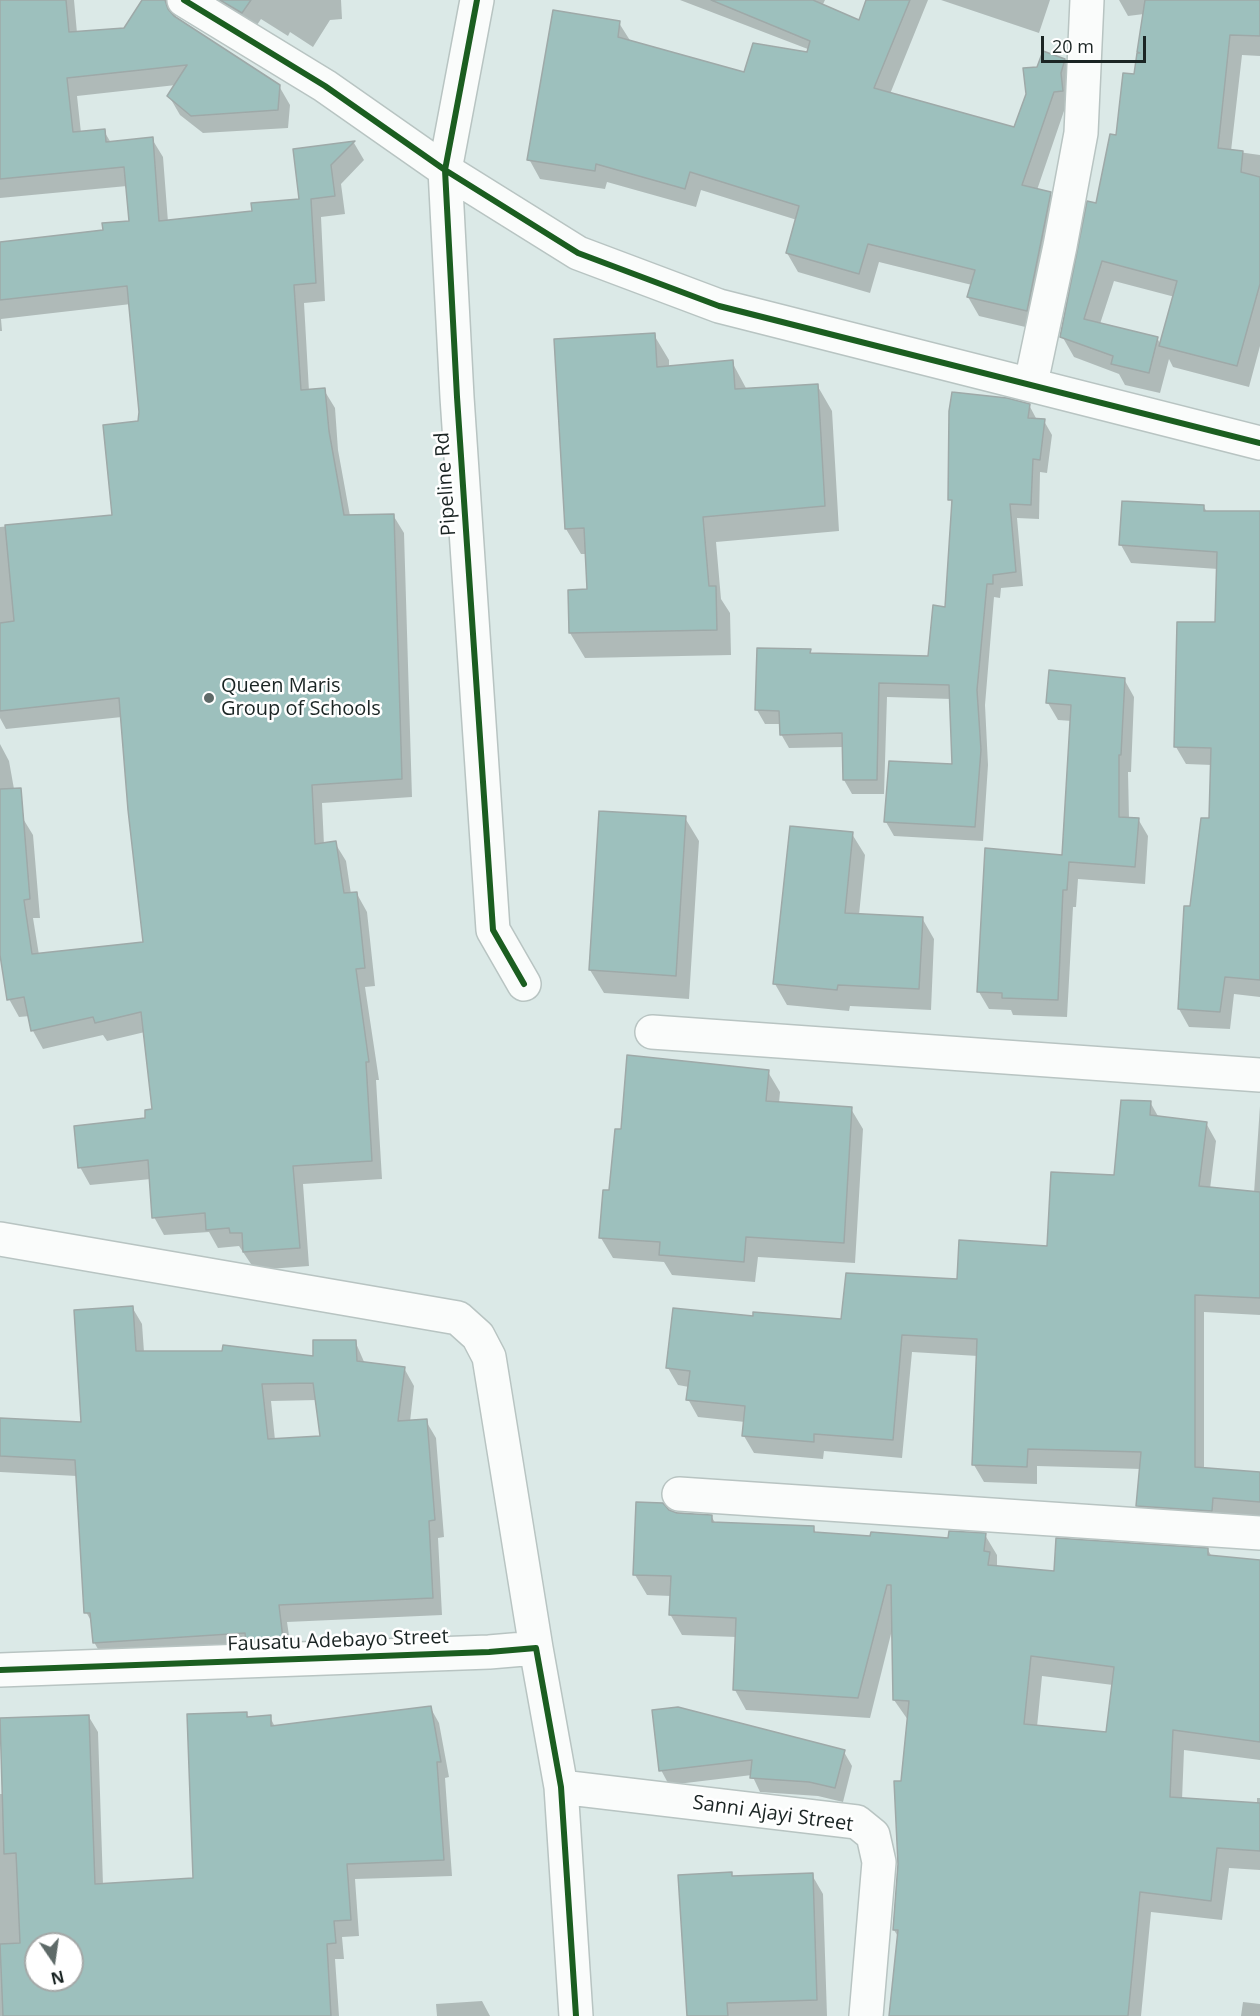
<!DOCTYPE html>
<style>
body{margin:0}
#map{position:relative;width:1260px;height:2016px;overflow:hidden;background:#dbe9e7;font-family:"Open Sans",sans-serif}
canvas{display:block}
.north{position:absolute;left:24px;top:1932px;width:60px;height:60px;box-sizing:border-box;background:#fff;border:2px solid #a4a8a7;border-radius:50%;rotate:167deg;font-size:16px;font-weight:700;line-height:24px;text-align:center;color:#1b2524}
.north::after{content:'';display:block;margin:auto;width:21px;height:27px;background:#5e6a68;clip-path:polygon(50% 0,100% 100%,50% 72%,0 100%)}
.scale{position:absolute;left:1041px;top:36px;width:105px;height:27px;box-sizing:border-box;border:3px solid #1b2524;border-top:0;padding-left:8px;font-size:18px;line-height:21px;white-space:nowrap;color:#1b2524;-webkit-text-stroke:4px #fff;paint-order:stroke}
</style>
<div id="map">
<canvas width="1260" height="2016"></canvas>
<div class="north">N</div>
<div class="scale">20 m</div>
</div>
<script>
const context = document.querySelector('canvas').getContext('2d');
context.lineJoin = 'round';
function fill(path, color) { context.fillStyle = color; context.fill(path, 'evenodd'); }
const toPath = rows => new Path2D(rows.map(r => 'M' + r).join(''));
function trace(path, color, width, dash) { context.strokeStyle = color; context.lineWidth = width; context.lineCap = dash ? 'butt' : 'round'; context.setLineDash(dash || []); context.stroke(path); }
function drawText(font, color, halo, rows, align = 'center') {
  context.font = font + ' "Open Sans",sans-serif'; context.lineWidth = 5; context.setLineDash([]); context.textBaseline = 'middle'; context.strokeStyle = halo; context.fillStyle = color; for (const [text, x, y, turn = 0] of rows) {
    context.save(); context.translate(x, y); context.rotate((+turn || 0) * Math.PI / 180); context.textAlign = isNaN(turn) ? turn : align; if (halo) context.strokeText(text, 0, 0); context.fillText(text, 0, 0); context.restore();
  }
}
fill(toPath([
 [0,0,74,0,77,33,125,29,144,0,193,0,178,9,175,18,279,86,290,105,288,128,203,133,180,115,169,96,176,85,77,96,81,133,104,131,111,143,152,139,163,157,168,222,254,212,301,200,295,150,354,143,364,160,341,184,345,214,321,217,325,301,304,303,309,391,324,390,335,408,338,450,350,516,393,515,404,533,412,797,322,803,324,845,335,843,346,861,351,894,357,894,367,912,375,986,365,987,379,1080,376,1080,382,1179,303,1184,309,1266,255,1270,239,1246,218,1248,209,1232,164,1235,154,1217,151,1179,90,1185,80,1167,147,1119,154,1111,145,1032,107,1041,103,1035,43,1049,33,1031,30,1016,19,1017,9,999,0,953,0,744,9,761,19,817,22,817,33,835,40,918,33,918,39,955,145,943,122,717,6,729,0,718,0,527,113,517,140,412,131,304,1,319,2,331,0,331,0,244,104,232,130,222,127,186,0,198],
 [198,0,341,0,342,19,330,20,313,47,290,32,288,36,261,19,253,31],
 [680,0,825,0,822,6,859,22,868,0,928,0,890,94,1015,129,1038,68,1064,60,1075,79,1073,110,1064,111,1037,190,1050,193,1061,212,1038,330,979,316,968,297,972,285,879,262,870,293,798,272,787,253,797,220,701,190,696,207,607,182,605,189,540,179,529,159,619,23,631,42,745,73,812,55,813,51],
 [941,0,1050,0,1039,33],
 [1119,0,1260,0,1260,56,1242,55,1231,151,1260,155,1260,346,1249,387,1173,367,1169,359,1160,393,1125,385,1119,374,1074,357,1062,336,1141,54,1144,14,1128,16],
 [1114,281,1175,297,1161,345,1157,338,1100,324],
 [654,335,669,360,669,367,732,362,747,390,817,385,832,411,839,531,716,542,721,599,730,613,731,655,585,658,570,633,589,591,587,554,581,554,566,529,556,341],
 [1029,405,1037,420,1044,421,1052,435,1047,473,1040,472,1039,519,1017,518,1023,586,1001,588,1000,598,994,597,985,705,988,765,983,841,894,836,886,822,953,766,951,699,887,697,884,794,852,794,844,780,844,747,789,748,781,734,781,724,765,724,757,710,810,651,812,654,930,657,947,608,953,506,950,499],
 [1204,507,1207,512,1260,512,1260,997,1234,994,1230,1029,1189,1027,1179,1009,1191,908,1210,820,1212,765,1186,764,1176,747,1217,624,1218,569,1131,563,1121,545],
 [1124,679,1134,697,1131,772,1128,772,1129,819,1138,819,1148,836,1145,884,1078,879,1076,907,1073,907,1067,1017,1013,1015,1011,1010,989,1009,979,992,1063,856,1072,721,1058,720,1048,703],
 [685,818,699,841,689,999,604,993,590,970],
 [852,834,865,855,859,915,922,918,934,939,931,1010,850,1006,849,1011,787,1005,775,984],
 [768,1072,780,1092,779,1103,851,1109,863,1129,855,1263,758,1257,755,1282,672,1275,664,1262,613,1258,601,1238,622,1131],
 [1150,1102,1159,1118,1206,1123,1216,1141,1210,1189,1254,1193,1260,1106,1260,1315,1204,1312,1204,1469,1260,1474,1260,1518,1148,1523,1138,1506,1141,1469,1037,1466,1037,1484,984,1482,974,1465,978,1356,912,1352,902,1458,824,1451,823,1459,754,1453,744,1436,745,1422,698,1417,688,1399,689,1387,678,1385,668,1368,754,1318,843,1321,1049,1247,1115,1176],
 [132,1307,142,1324,144,1352,315,1358,355,1341,365,1364,404,1368,414,1386,410,1422,426,1421,436,1438,444,1537,438,1538,442,1615,287,1622,292,1656,104,1660,94,1642,93,1624,86,1612,77,1476,0,1472,0,1419,83,1423],
 [317,1400,322,1438,275,1440,271,1401],
 [668,1511,711,1516,716,1524,813,1528,817,1534,949,1540,985,1535,997,1555,997,1567,1056,1573,1208,1550,1212,1557,1260,1562,1260,1760,1184,1750,1182,1800,1257,1804,1257,1798,1260,1798,1260,1870,1229,1868,1222,1920,1151,1912,1141,2016,890,2016,899,1938,894,1930,908,1720,894,1700,892,1630,870,1718,746,1710,735,1690,737,1637,682,1635,670,1614,671,1596,647,1595,635,1575],
 [1042,1676,1113,1685,1108,1734,1037,1727],
 [430,1707,439,1723,449,1777,445,1778,452,1876,355,1879,359,1936,342,1937,344,1959,335,1959,339,2016,0,2016,0,1794,3,1794,0,1719,89,1717,98,1732,103,1885,195,1880,246,1713,249,1718,270,1717,275,1727],
 [36,1944,72,1944,72,1980,36,1980],
 [654,1711,844,1752,852,1766,843,1802,818,1796,760,1792,752,1775,669,1785,661,1770],
 [731,1873,733,1877,812,1875,823,1894,827,2016,689,2016],
 [482,2001,490,2016,437,2016,436,2004],
 [1243,2002,1260,2004,1260,2016,1241,2016]
]), '#0003');
const building = toPath([
 [0,0,66,0,69,32,124,28,142,0,165,0,168,9,174,16,280,85,278,110,191,116,167,96,187,65,67,78,73,132,105,129,106,142,153,137,159,221,252,211,251,203,299,199,293,149,355,141,331,165,335,196,311,199,316,283,294,285,301,390,325,388,329,431,344,515,394,514,402,779,312,785,315,844,336,841,344,893,357,892,365,968,356,969,369,1062,366,1062,372,1161,293,1166,300,1248,243,1252,242,1233,230,1233,229,1228,206,1230,205,1213,152,1218,148,1160,78,1168,74,1126,145,1118,145,1110,152,1109,141,1012,95,1023,93,1017,31,1031,24,997,7,1000,0,955,0,789,21,788,30,899,24,900,32,954,143,942,128,810,119,698,0,711,0,623,14,621,5,525,112,515,103,425,138,421,139,412,127,286,0,300,0,242,103,230,102,223,129,221,124,167,0,179,0,0],
 [220,0,251,0,242,13,220,0],
 [711,0,813,0,859,20,866,0,910,0,874,88,1014,127,1026,94,1023,68,1037,67,1043,51,1065,59,1061,73,1063,91,1054,92,1022,185,1051,192,1027,311,967,297,975,270,868,244,859,274,786,253,799,206,690,172,685,189,596,164,595,171,527,160,553,10,620,21,618,37,744,72,753,43,807,52,810,41,711,0],
 [1145,0,1260,0,1260,36,1230,35,1218,148,1243,151,1241,172,1260,177,1260,284,1237,366,1159,346,1177,281,1102,261,1084,319,1158,337,1149,373,1111,364,1113,356,1060,337,1087,201,1096,203,1110,134,1116,135,1123,73,1134,74,1137,53,1140,53,1137,52,1145,0],
 [655,333,657,367,733,360,735,389,818,384,825,506,703,517,709,586,716,586,717,630,569,633,568,590,587,589,584,528,565,529,554,339,655,333],
 [952,392,1007,398,1030,404,1028,418,1045,419,1040,460,1033,459,1031,505,1010,504,1016,572,993,575,993,584,987,584,977,690,981,750,975,827,884,822,889,761,952,764,949,685,879,683,877,780,843,780,842,733,780,735,779,711,755,710,757,648,811,649,810,653,928,656,933,605,945,607,952,500,948,500,949,411,952,392],
 [1122,501,1204,505,1204,511,1260,511,1260,980,1225,977,1220,1012,1178,1009,1184,906,1190,906,1201,818,1209,818,1211,748,1174,747,1177,622,1215,622,1217,552,1119,545,1122,501],
 [1049,670,1125,678,1121,755,1119,755,1119,817,1139,818,1135,867,1069,862,1067,890,1063,890,1058,1000,1002,998,1002,993,977,992,985,848,1062,855,1071,705,1046,703,1049,670],
 [599,811,686,816,676,976,589,970,599,811],
 [790,826,853,832,845,913,923,917,919,989,838,985,837,990,773,984,790,826],
 [627,1055,769,1070,766,1101,852,1107,844,1243,746,1237,744,1262,659,1255,660,1242,599,1238,603,1190,609,1190,615,1129,621,1129,627,1055],
 [1121,1100,1151,1101,1150,1115,1207,1122,1199,1186,1260,1192,1260,1298,1195,1295,1195,1467,1260,1472,1260,1502,1213,1498,1212,1511,1136,1506,1141,1452,1028,1449,1027,1467,972,1465,977,1339,902,1335,893,1440,814,1434,814,1442,742,1436,745,1406,686,1400,690,1371,666,1368,673,1308,753,1316,753,1312,841,1319,846,1273,957,1279,959,1240,1047,1246,1051,1172,1114,1175,1121,1100],
 [133,1306,136,1351,222,1351,223,1345,313,1356,313,1340,356,1340,357,1361,405,1367,398,1421,427,1419,435,1520,429,1521,433,1598,279,1605,283,1639,263,1642,246,1642,245,1633,93,1643,90,1613,84,1613,75,1460,0,1456,0,1418,81,1422,74,1310,133,1306],
 [313,1383,320,1436,268,1439,262,1384,313,1383],
 [636,1502,663,1503,669,1510,677,1513,712,1515,712,1522,814,1526,814,1532,870,1536,871,1532,948,1538,949,1531,986,1533,984,1551,990,1552,988,1565,1054,1571,1056,1538,1208,1548,1208,1555,1260,1560,1260,1742,1173,1730,1170,1797,1260,1803,1260,1851,1217,1848,1211,1901,1140,1892,1128,2016,889,2016,898,1930,893,1930,898,1864,894,1781,901,1781,909,1701,893,1700,891,1585,887,1585,858,1698,733,1690,736,1618,669,1615,671,1576,633,1575,636,1502],
 [1031,1656,1114,1667,1106,1732,1024,1724,1031,1656],
 [431,1706,441,1762,437,1762,444,1860,347,1864,351,1920,334,1921,336,1943,327,1944,331,2016,3,2016,0,1944,20,1943,16,1853,4,1854,0,1718,89,1715,95,1884,193,1878,187,1714,247,1712,247,1717,271,1715,271,1726,431,1706],
 [36,1944,72,1944,72,1980,36,1980,36,1944],
 [678,1707,845,1750,835,1788,809,1782,750,1778,752,1760,659,1771,652,1710,678,1707],
 [732,1872,732,1876,813,1873,817,2000,727,2003,728,2016,687,2016,678,1875,732,1872]
]);
fill(building, '#9dc0bd');
trace(building, '#9ea9a8', 1.5);
const minor = toPath([
 [184,0,325,86,445,170,578,253,719,306,1260,443],
 [477,0,445,170,457,397,493,930,524,984],
 [1031,383,1060,246,1081,133,1087,0],
 [652,1032,1260,1075],
 [0,1239,458,1318,478,1336,489,1357,536,1648],
 [679,1494,1260,1533],
 [0,1670,489,1652,536,1648,561,1787,576,2016],
 [561,1787,857,1822,873,1835,879,1862,866,2016]
]);
trace(minor, '#b8c4c2', 36);
trace(minor, '#fafcfb', 33);
trace(toPath([
 [184,0,325,86,445,170,578,253,719,306,1260,443],
 [477,0,445,170,457,397,493,930,524,984],
 [0,1670,489,1652,536,1648,561,1787,576,2016]
]), '#1b5e20', 6);
for (const [x, y, r, color] of [
 [209,698,6,"#5e6a68"]
]) { const dot = new Path2D(); dot.arc(x, y, r, 0, 2 * Math.PI); context.fillStyle = color; context.fill(dot); trace(dot, '#fff', 2); }
drawText('20px', '#1b2524', '#fff', [
 ["Pipeline Rd",446,484,-94],
 ["Fausatu Adebayo Street",338,1641,-2],
 ["Sanni Ajayi Street",773,1814,8]
]);
drawText('20px', '#1b2524', '#fff', [
 ["Queen Maris",221,686],
 ["Group of Schools",221,709]
], 'left');
</script>
